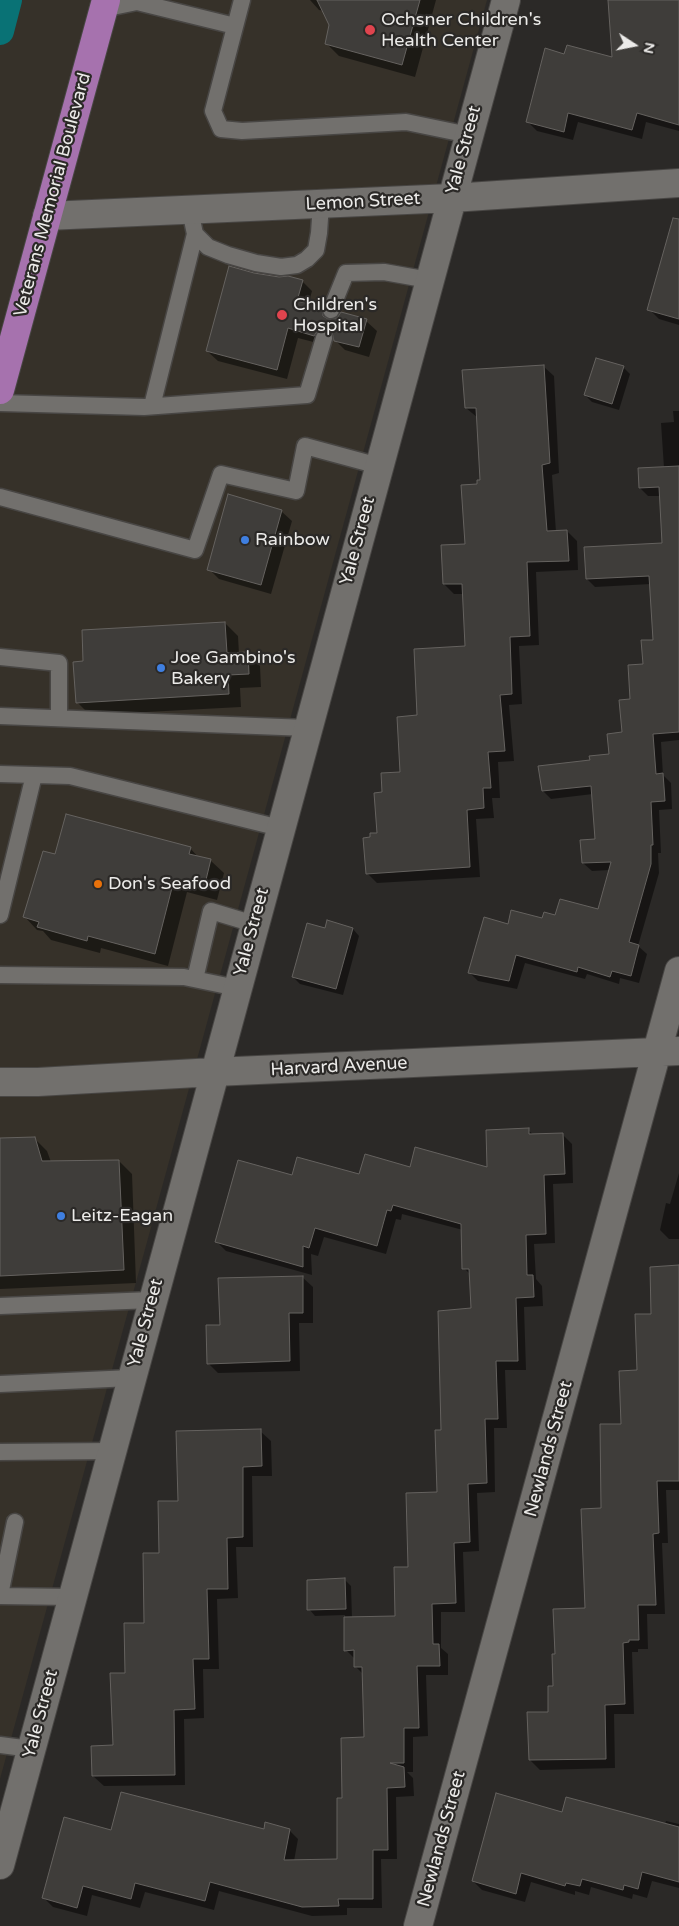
<!DOCTYPE html>
<style>
body{margin:0}
#map{position:relative;width:679px;height:1926px;overflow:hidden;background:#2b2927;font-family:"Varela Round",sans-serif}
canvas{display:block}
.north{position:absolute;left:609px;top:20px;width:50px;height:50px;-webkit-text-stroke:4px #2b2927;paint-order:stroke;rotate:101deg;font-size:14px;font-weight:700;line-height:20px;text-align:center;color:#ecebe9}
.north::after{content:'';display:block;margin:auto;width:18px;height:22px;background:#ecebe9;clip-path:polygon(50% 0,100% 100%,50% 72%,0 100%)}
</style>
<div id="map">
<canvas width="679" height="1926"></canvas>
<div class="north">N</div>
</div>
<script>
const context = document.querySelector('canvas').getContext('2d');
context.lineJoin = 'round';
function fill(path, color) { context.fillStyle = color; context.fill(path, 'evenodd'); }
const toPath = rows => new Path2D(rows.map(r => 'M' + r).join(''));
function trace(path, color, width, dash) { context.strokeStyle = color; context.lineWidth = width; context.lineCap = dash ? 'butt' : 'round'; context.setLineDash(dash || []); context.stroke(path); }
function drawText(font, color, halo, rows, align = 'center') {
  context.font = font + ' "Varela Round",sans-serif'; context.lineWidth = 4.5; context.setLineDash([]); context.textBaseline = 'middle'; context.strokeStyle = halo; context.fillStyle = color; for (const [text, x, y, turn = 0] of rows) {
    context.save(); context.translate(x, y); context.rotate((+turn || 0) * Math.PI / 180); context.textAlign = isNaN(turn) ? turn : align; if (halo) context.strokeText(text, 0, 0); context.fillText(text, 0, 0); context.restore();
  }
}
fill(toPath([
 [0,0,487,0,0,1779]
]), '#363129');
fill(toPath([
 [310,0,436,0,415,77,339,56,326,43,331,25,324,11,319,10],
 [609,0,679,0,679,131,646,122,642,139,578,122,573,140,537,131,528,122,565,55,613,58],
 [679,240,679,325,659,319,649,309],
 [254,274,302,281,312,291,308,305,321,308,331,319,366,321,377,331,369,357,345,350,334,339,328,340,325,345,298,338,287,379,218,361,207,351],
 [543,366,554,376,559,473,552,475,556,532,567,531,577,541,578,570,536,572,539,645,519,646,522,704,509,705,514,761,498,762,500,798,492,798,494,818,476,819,480,877,377,883,367,873,378,834,383,794,401,773,418,717,466,648,463,594,454,594,444,584,466,545,478,485,481,481,478,418,466,408],
 [623,367,630,374,619,410,592,402,585,395],
 [673,411,679,411,679,740,661,742,663,775,671,783,672,809,659,810,661,853,658,853,659,873,638,946,647,954,639,983,620,978,619,984,587,974,585,979,525,963,517,989,478,981,469,972,509,926,599,910,610,870,592,871,583,863,596,841,593,794,551,799,543,791,591,761,610,756,623,733,632,700,655,641,651,584,595,587,587,579,663,544,660,496,648,496,640,488,664,468,661,423,674,422],
 [281,511,292,521,271,594,219,579,209,569],
 [225,623,238,636,239,654,248,654,260,666,261,687,240,688,241,707,90,715,77,702,84,662],
 [190,848,199,858,211,861,224,873,217,900,187,892,168,966,101,948,100,953,51,940,43,931,37,930,25,917],
 [353,929,359,936,343,995,300,984,293,977,326,930],
 [528,1130,534,1135,562,1134,572,1144,573,1183,553,1184,555,1243,534,1244,536,1279,542,1286,543,1306,524,1307,526,1370,505,1370,507,1428,494,1428,495,1492,477,1493,479,1551,463,1552,465,1612,441,1612,441,1648,448,1654,448,1675,426,1675,428,1736,413,1737,413,1772,407,1772,413,1778,414,1796,396,1797,397,1859,381,1859,382,1908,347,1908,347,1915,312,1916,219,1891,214,1910,145,1892,140,1908,92,1895,87,1916,53,1907,44,1898,112,1831,289,1830,298,1839,294,1861,339,1861,343,1799,365,1738,363,1674,356,1667,356,1660,346,1650,345,1615,315,1616,309,1609,344,1579,351,1586,352,1618,397,1617,410,1568,438,1494,442,1431,472,1310,471,1275,464,1268,463,1230,402,1214,401,1220,396,1219,386,1254,324,1237,318,1256,311,1254,312,1275,226,1251,217,1242,293,1176,360,1175,411,1169,488,1169],
 [34,1138,47,1151,51,1162,119,1161,132,1174,136,1283,0,1289,0,1139],
 [679,1173,679,1239,669,1239,660,1230,666,1203,670,1204],
 [679,1266,679,1490,666,1490,668,1543,662,1543,665,1614,647,1614,648,1649,638,1649,638,1652,632,1652,634,1714,614,1714,615,1768,540,1770,530,1760,549,1713,554,1687,556,1656,586,1609,602,1509,623,1425,653,1315],
 [302,1277,313,1287,313,1323,299,1323,300,1371,218,1373,208,1363,221,1326],
 [260,1431,271,1441,272,1476,252,1476,253,1547,236,1547,238,1598,217,1599,219,1669,203,1669,204,1718,184,1719,185,1785,104,1786,93,1776,114,1747,127,1674,145,1624,160,1554,179,1502],
 [562,1813,665,1825,666,1821,679,1824,679,1888,652,1881,647,1898,633,1894,632,1899,591,1887,589,1895,575,1891,575,1895,531,1882,525,1902,482,1890,473,1881]
]), '#0007');
trace(toPath([
 [0,31,8,0]
]), '#097275', 28);
const building = toPath([
 [317,0,420,0,402,65,325,44,329,25,317,0],
 [608,0,679,0,679,125,637,113,632,130,568,113,564,132,526,122,545,48,564,54,567,45,612,57,608,0],
 [673,218,679,219,679,319,647,310,673,218],
 [229,266,254,273,279,277,288,276,303,280,297,301,322,307,323,316,328,319,337,318,341,312,367,319,359,347,334,341,332,332,326,328,318,330,314,336,288,328,277,370,206,351,229,266],
 [596,358,624,366,612,404,584,395,596,358],
 [544,365,550,463,542,465,547,531,567,530,569,561,527,562,530,636,510,637,512,694,500,695,505,751,488,752,491,788,483,788,484,808,467,810,470,867,366,874,363,838,370,837,370,833,377,833,374,793,382,792,381,773,400,772,397,717,417,715,414,649,465,646,462,584,443,584,441,545,465,544,461,485,477,484,477,480,480,480,476,408,465,408,462,370,544,365],
 [679,466,679,732,653,734,656,774,663,773,665,801,651,802,653,845,651,845,651,864,629,942,639,945,631,976,612,971,610,977,578,967,577,972,516,955,509,981,468,973,484,917,508,924,511,910,542,918,544,912,555,915,560,899,598,909,611,862,582,863,580,840,595,839,591,786,542,791,538,766,590,760,589,756,609,754,607,734,622,732,619,700,630,699,628,665,643,664,641,640,653,640,649,576,586,579,584,547,662,543,659,487,639,488,638,468,679,466],
 [228,494,282,510,261,585,207,570,228,494],
 [225,622,227,653,248,652,249,674,228,675,229,694,76,703,73,662,83,661,82,630,225,622],
 [66,814,191,847,189,854,211,859,204,888,174,880,155,954,88,936,87,941,37,927,39,922,23,917,43,851,55,854,66,814],
 [327,920,353,928,336,989,292,977,307,923,325,928,327,920],
 [529,1128,529,1134,563,1133,565,1174,544,1175,546,1234,526,1235,527,1275,533,1275,534,1297,516,1298,518,1361,496,1361,498,1419,485,1419,487,1483,468,1484,470,1542,454,1543,456,1603,432,1604,433,1644,439,1644,440,1666,417,1666,419,1728,404,1728,404,1763,390,1763,404,1767,405,1787,387,1788,388,1850,373,1850,373,1899,338,1899,339,1906,302,1907,210,1882,205,1901,135,1883,131,1899,83,1886,77,1908,42,1898,64,1817,111,1830,121,1792,264,1829,265,1822,290,1829,284,1860,337,1859,337,1798,342,1798,341,1738,364,1737,362,1667,354,1667,354,1650,344,1651,344,1617,395,1616,394,1567,408,1567,406,1493,437,1492,435,1430,441,1430,438,1311,471,1308,469,1269,462,1269,461,1224,393,1205,391,1211,387,1210,377,1246,315,1228,309,1248,303,1246,303,1267,215,1242,238,1160,292,1175,297,1157,359,1174,365,1154,410,1167,415,1147,487,1167,486,1130,529,1128],
 [35,1137,42,1161,119,1160,124,1270,0,1276,0,1138,35,1137],
 [679,1265,679,1481,657,1481,659,1533,653,1534,656,1605,638,1605,639,1640,629,1640,629,1642,623,1643,625,1704,605,1705,606,1759,529,1760,527,1712,548,1712,548,1686,553,1686,552,1654,555,1654,553,1609,585,1608,581,1509,601,1508,600,1424,621,1424,619,1371,637,1370,635,1314,651,1314,650,1267,679,1265],
 [303,1276,303,1313,289,1313,290,1361,207,1364,206,1325,220,1325,218,1278,303,1276],
 [261,1429,262,1466,243,1467,243,1537,227,1538,228,1589,207,1589,209,1659,193,1659,195,1709,174,1710,175,1775,92,1776,91,1746,113,1745,110,1673,125,1673,124,1623,144,1623,143,1553,159,1553,158,1501,178,1501,176,1431,261,1429],
 [345,1578,346,1609,307,1610,307,1580,345,1578],
 [496,1793,562,1812,566,1797,679,1827,679,1882,642,1872,638,1889,624,1885,623,1890,582,1879,580,1886,566,1883,565,1886,521,1873,516,1894,472,1881,496,1793]
]);
fill(building, '#3f3d3a');
trace(building, '#65625f', 1);
const lane = toPath([
 [242,0,213,111,221,129,242,131,406,122,469,135],
 [103,9,137,2,235,26],
 [195,234,208,247,228,255,256,263,281,267,297,265,307,259,316,250,319,233,321,204],
 [331,310,346,273,384,272,429,280],
 [0,403,144,407,307,395,324,338],
 [152,406,195,234,190,210],
 [0,497,195,550,221,474,296,491,305,446,379,466],
 [0,657,59,663,59,718],
 [0,716,307,728],
 [0,774,70,776,280,828],
 [0,915,34,775],
 [0,975,184,977,237,988],
 [195,979,211,911,254,924],
 [0,1306,152,1300],
 [0,1384,131,1378],
 [0,1452,112,1451],
 [0,1595,15,1522],
 [0,1596,72,1597],
 [0,1745,31,1749]
]);
const street = toPath([
 [47,216,452,198,679,183],
 [0,1082,38,1082,214,1072,679,1051],
 [0,1865,506,0],
 [418,1926,679,971]
]);
const primary = toPath([
 [0,390,106,0]
]);
trace(lane, '#484644', 19);
trace(street, '#484644', 30);
trace(primary, '#484644', 30);
trace(lane, '#72706d', 16);
trace(street, '#72706d', 28);
trace(primary, '#a672ae', 28);
for (const [x, y, r, color] of [
 [370,30,6,"#e0444e"],
 [282,315,6,"#e0444e"],
 [245,540,5,"#3f7fe0"],
 [161,668,5,"#3f7fe0"],
 [98,884,5,"#e8710a"],
 [61,1216,5,"#3f7fe0"]
]) { const dot = new Path2D(); dot.arc(x, y, r, 0, 2 * Math.PI); context.fillStyle = color; context.fill(dot); trace(dot, '#2b2927', 2); }
drawText('18px', '#ecebe9', '#2b2927', [
 ["Ochsner Children's",381,20],
 ["Health Center",381,41],
 ["Children's",293,305],
 ["Hospital",293,326],
 ["Rainbow",255,540],
 ["Joe Gambino's",171,658],
 ["Bakery",171,679],
 ["Don's Seafood",108,884],
 ["Leitz-Eagan",71,1216]
], 'left');
drawText('18px', '#ecebe9', '#2b2927', [
 ["Yale Street",464,150,-75],
 ["Veterans Memorial Boulevard",53,195,-75],
 ["Lemon Street",363,202,-3],
 ["Yale Street",358,541,-75],
 ["Yale Street",252,932,-75],
 ["Harvard Avenue",339,1067,-3],
 ["Yale Street",146,1323,-75],
 ["Newlands Street",549,1449,-75],
 ["Yale Street",41,1714,-75],
 ["Newlands Street",442,1839,-75]
]);
</script>
